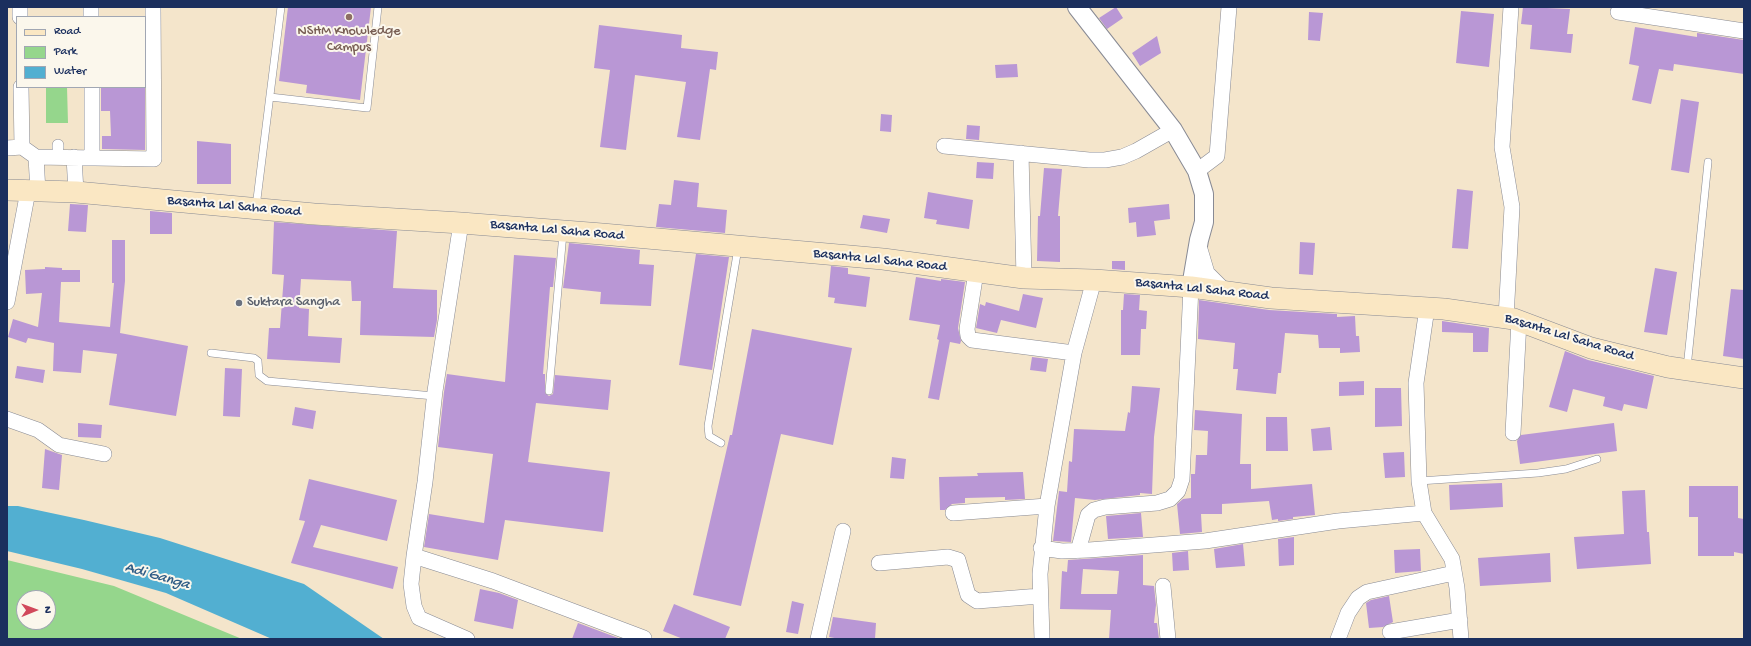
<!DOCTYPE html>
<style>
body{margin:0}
#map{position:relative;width:1751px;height:646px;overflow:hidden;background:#f4e5cb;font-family:"Gochi Hand",sans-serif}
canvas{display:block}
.frame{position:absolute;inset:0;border:8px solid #1b2f5e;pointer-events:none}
.legend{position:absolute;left:16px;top:16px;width:130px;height:72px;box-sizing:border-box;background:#fbf7ec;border:1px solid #a1a7b3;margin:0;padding:5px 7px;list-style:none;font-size:12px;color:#1b2f5e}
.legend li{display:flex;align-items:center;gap:8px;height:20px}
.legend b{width:20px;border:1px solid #a1a7b3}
.north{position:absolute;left:16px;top:590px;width:40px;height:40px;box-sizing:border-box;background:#fbf7ec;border:1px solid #a1a7b3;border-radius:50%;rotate:89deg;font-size:11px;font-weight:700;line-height:16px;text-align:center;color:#1b2f5e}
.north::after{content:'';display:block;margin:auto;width:14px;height:18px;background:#d1495b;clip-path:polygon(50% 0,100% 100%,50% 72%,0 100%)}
</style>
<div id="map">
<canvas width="1751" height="646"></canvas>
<div class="frame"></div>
<ul class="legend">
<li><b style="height:5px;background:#fae7c3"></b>Road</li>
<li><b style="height:11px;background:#95d68c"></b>Park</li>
<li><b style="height:11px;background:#52afd1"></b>Water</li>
</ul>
<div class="north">N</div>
</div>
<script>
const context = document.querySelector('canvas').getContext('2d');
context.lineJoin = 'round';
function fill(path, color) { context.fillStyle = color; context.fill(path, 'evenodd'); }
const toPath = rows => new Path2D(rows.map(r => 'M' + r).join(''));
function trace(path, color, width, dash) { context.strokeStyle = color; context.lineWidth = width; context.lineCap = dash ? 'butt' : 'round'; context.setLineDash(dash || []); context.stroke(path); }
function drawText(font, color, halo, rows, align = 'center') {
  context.font = font + ' "Gochi Hand",sans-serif'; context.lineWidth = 4; context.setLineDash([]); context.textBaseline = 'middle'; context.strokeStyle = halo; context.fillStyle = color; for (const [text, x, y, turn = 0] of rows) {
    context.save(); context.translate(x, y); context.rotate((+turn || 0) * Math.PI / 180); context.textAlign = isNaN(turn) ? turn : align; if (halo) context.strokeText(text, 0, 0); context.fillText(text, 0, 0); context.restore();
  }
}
fill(toPath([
 [46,87,67,87,68,123,46,123],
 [7,560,114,586,242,639,7,639],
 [24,598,48,598,48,622,24,622]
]), '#95d68c');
fill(toPath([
 [7,506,18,506,84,520,160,538,304,584,384,639,272,639,166,593,82,569,7,551]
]), '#52afd1');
fill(toPath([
 [288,7,371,7,360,100,306,93,307,85,279,81],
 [1116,7,1123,18,1107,29,1099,18],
 [1523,7,1570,9,1567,34,1573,34,1571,53,1530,49,1532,25,1521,24],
 [1461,11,1494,14,1489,67,1456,63],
 [1309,12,1323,13,1320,41,1308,40],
 [599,25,682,35,681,48,718,52,716,70,710,69,700,140,677,137,686,82,635,75,626,150,600,147,610,70,594,68],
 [1635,27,1697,37,1697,33,1744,40,1744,74,1674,64,1673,71,1659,69,1651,104,1632,100,1639,66,1629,64],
 [1157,36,1161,53,1140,66,1132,53],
 [1017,64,1018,77,996,78,995,65],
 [101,87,145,87,145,150,102,149,102,136,111,136,110,111,101,111],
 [1681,99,1699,102,1689,173,1671,170],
 [881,114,892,115,891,132,880,131],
 [967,125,980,126,979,140,966,139],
 [197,141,231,144,231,184,197,184],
 [977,162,994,163,993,179,976,178],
 [1044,168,1062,169,1058,216,1060,216,1060,262,1037,261,1038,216,1040,216],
 [674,180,699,183,697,207,727,210,725,233,656,227,659,204,671,205],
 [1457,189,1473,191,1468,249,1452,248],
 [928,192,973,200,969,229,936,224,937,220,924,218],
 [70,204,88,205,86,232,68,231],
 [1169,204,1170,219,1154,221,1156,235,1137,237,1136,222,1129,223,1128,208],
 [150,211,172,213,172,234,150,234],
 [863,215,890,219,887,233,860,228],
 [274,222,397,231,393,288,437,290,437,320,434,337,360,335,361,301,352,301,351,281,301,279,299,308,309,309,308,336,342,338,340,363,267,359,269,328,280,328,284,275,272,274],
 [112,240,125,240,125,281,120,333,188,346,176,416,109,405,117,354,83,350,81,373,53,371,54,343,28,338,26,343,8,337,13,319,38,327,42,293,26,294,25,270,45,269,45,267,62,268,62,270,80,270,80,282,61,282,59,322,110,327,114,283,112,283],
 [1300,242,1315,243,1313,275,1299,274],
 [569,243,640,250,639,264,654,265,651,306,600,304,601,292,563,288],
 [696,254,729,257,712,370,679,365],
 [514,255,556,258,553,287,550,287,543,374,545,374,545,393,549,396,553,394,555,375,611,380,608,410,536,403,528,462,610,472,603,532,505,520,498,560,424,547,429,514,484,523,493,454,438,447,444,392,447,374,505,382],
 [1112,261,1125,261,1125,270,1112,269],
 [831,266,848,268,848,274,870,277,866,307,834,303,835,298,828,297],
 [1655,268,1677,272,1667,335,1644,332],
 [916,277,941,281,941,279,965,282,958,328,961,341,960,344,950,342,939,400,928,398,939,340,937,339,940,325,909,320],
 [1731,289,1744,290,1744,359,1723,356],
 [1023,294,1043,298,1036,328,1001,320,997,333,976,328,980,304,985,306,986,302,1019,311],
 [1124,294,1140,295,1139,310,1147,311,1146,329,1141,329,1140,355,1121,355,1121,310,1123,310],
 [1199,300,1269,310,1337,314,1337,317,1355,316,1356,336,1359,336,1360,352,1340,353,1340,348,1319,348,1318,335,1285,333,1281,373,1278,373,1276,394,1236,390,1238,369,1233,369,1235,343,1198,339],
 [1442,321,1489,328,1488,352,1473,352,1473,333,1442,332],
 [752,329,852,348,833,445,781,434,741,606,693,595,730,435,732,435],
 [1565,351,1588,360,1654,376,1647,409,1624,404,1622,411,1603,406,1605,397,1573,389,1567,412,1549,407],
 [1032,357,1048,359,1046,372,1030,370],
 [17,366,45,370,43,383,15,378],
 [225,368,242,369,240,417,223,416],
 [1364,381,1364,395,1339,396,1339,382],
 [1132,386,1160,388,1154,437,1152,494,1140,493,1140,495,1095,500,1075,498,1071,542,1053,541,1059,491,1067,492,1069,461,1072,462,1074,429,1125,431,1128,412,1130,413],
 [1375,388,1401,388,1402,426,1375,427],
 [295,407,316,411,313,429,292,425],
 [1195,410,1242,414,1240,464,1251,464,1251,489,1312,484,1315,515,1293,517,1293,519,1278,521,1278,519,1272,520,1269,501,1222,504,1222,514,1201,514,1202,532,1180,534,1177,504,1183,499,1191,498,1191,474,1195,474,1196,455,1207,455,1208,431,1194,430],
 [1266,417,1287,417,1288,451,1266,451],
 [78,423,102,425,101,438,78,437],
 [1614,423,1617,451,1520,464,1517,441,1521,435],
 [1330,427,1332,450,1313,451,1311,429],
 [45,449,62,455,59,490,42,488],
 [1404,452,1405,477,1385,478,1383,453],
 [892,457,906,459,904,479,890,478],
 [1023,472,1025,499,1005,500,1005,497,965,498,965,503,952,504,945,510,940,510,939,477,978,476,977,473],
 [309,479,397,500,387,541,321,525,313,547,398,567,393,589,291,563,305,521,299,520],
 [1502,483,1503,507,1450,510,1449,485],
 [1689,486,1738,486,1738,518,1744,519,1744,554,1734,552,1734,556,1698,556,1698,517,1689,517],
 [1645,490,1647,532,1649,532,1651,564,1577,569,1574,537,1624,534,1622,491],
 [1141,513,1143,537,1108,539,1106,516],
 [1294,537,1294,565,1279,566,1278,539],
 [1243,544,1245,566,1216,568,1214,549],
 [1420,549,1421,571,1395,573,1394,550],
 [1188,551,1189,570,1173,571,1172,553],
 [1550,553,1551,582,1480,586,1478,558],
 [1143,555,1143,585,1154,586,1156,605,1154,623,1157,623,1159,639,1109,639,1111,610,1060,609,1062,571,1067,572,1068,560],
 [1083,569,1119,571,1117,594,1081,594],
 [480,589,499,593,518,600,513,629,474,621],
 [1389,596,1393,622,1383,627,1369,628,1366,603,1371,600],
 [792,601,804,604,798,634,786,632],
 [674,604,730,627,725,639,683,639,663,631],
 [833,617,876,623,875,639,840,639,829,637],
 [578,623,621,639,572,639]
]), '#b997d5');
const service = toPath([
 [270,97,367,108,378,7],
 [256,207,281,7],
 [211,353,254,358,258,361,259,375,267,381,434,396],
 [1687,368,1708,162],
 [549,391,563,233],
 [721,443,709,436,708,426,738,248],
 [1419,481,1538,473,1566,469,1597,459]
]);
const pedestrian = toPath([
 [58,145,58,148]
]);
const minor = toPath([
 [20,7,20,17],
 [91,7,91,17],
 [1618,12,1744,31],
 [21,87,22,147],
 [92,87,92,157],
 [944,146,1089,160,1105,160,1122,157,1136,151,1173,130],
 [7,148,22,147,36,157,38,192],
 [1021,153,1024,278],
 [36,157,154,159,153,7],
 [74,157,76,192],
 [1197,171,1217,156,1229,7],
 [461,223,435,391,425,482,414,556,493,581,644,638],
 [1199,246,1207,273,1226,292],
 [976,272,967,329,968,336,972,340,1074,353],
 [7,302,28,191],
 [1427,308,1416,383,1419,481,1424,513,1452,559,1457,588,1461,639],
 [1506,318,1512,207,1502,147,1511,7],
 [7,419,38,430,59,445,104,454],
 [1513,433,1519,321],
 [953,513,1047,506],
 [1041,548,1062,551,1089,550,1205,541,1338,521,1424,513],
 [1078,551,1088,515,1094,510,1105,507,1157,503,1170,499,1178,491,1182,479,1191,287],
 [414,556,411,584,414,606,419,618,467,639],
 [879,563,948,557,958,560,968,595,977,601,1040,596],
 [1163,586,1168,639],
 [1390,632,1460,620],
 [818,639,843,531],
 [1042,639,1040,574,1047,506,1074,353,1094,280],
 [1338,639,1348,613,1358,598,1367,592,1454,573]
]);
const tertiary = toPath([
 [1077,7,1173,130,1197,171,1204,194,1204,222,1199,240,1191,287]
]);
const secondary = toPath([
 [7,190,76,192,314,214,461,223,602,234,883,259,1024,278,1094,280,1191,287,1271,298,1444,309,1514,319,1591,348,1668,367,1744,378]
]);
trace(service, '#888a94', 8);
trace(pedestrian, '#888a94', 12);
trace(minor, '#888a94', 16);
trace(tertiary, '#888a94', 20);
trace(secondary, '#888a94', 22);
trace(service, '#fff', 7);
trace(pedestrian, '#fff', 11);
trace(minor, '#fff', 15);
trace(tertiary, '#fff', 18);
trace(secondary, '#fae7c3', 21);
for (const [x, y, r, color] of [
 [349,17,4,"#8d6e63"],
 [239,303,4,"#6b7280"]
]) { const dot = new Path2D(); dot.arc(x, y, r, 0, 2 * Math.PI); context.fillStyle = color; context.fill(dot); trace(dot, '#fbf7ec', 1.5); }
drawText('14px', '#785e54', '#fbf7ec', [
 ["NSHM Knowledge",349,32],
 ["Campus",349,48]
]);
drawText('14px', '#1b2f5e', '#fbf7ec', [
 ["Basanta Lal Saha Road",234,207,5],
 ["Basanta Lal Saha Road",557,231,5],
 ["Basanta Lal Saha Road",880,261,6],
 ["Basanta Lal Saha Road",1202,290,6],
 ["Basanta Lal Saha Road",1569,338,17]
]);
drawText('14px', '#5b616d', '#fbf7ec', [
 ["Suktara Sangha",247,303]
], 'left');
drawText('italic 15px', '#2e5c86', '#fbf7ec', [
 ["Adi Ganga",157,577,16]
]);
</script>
